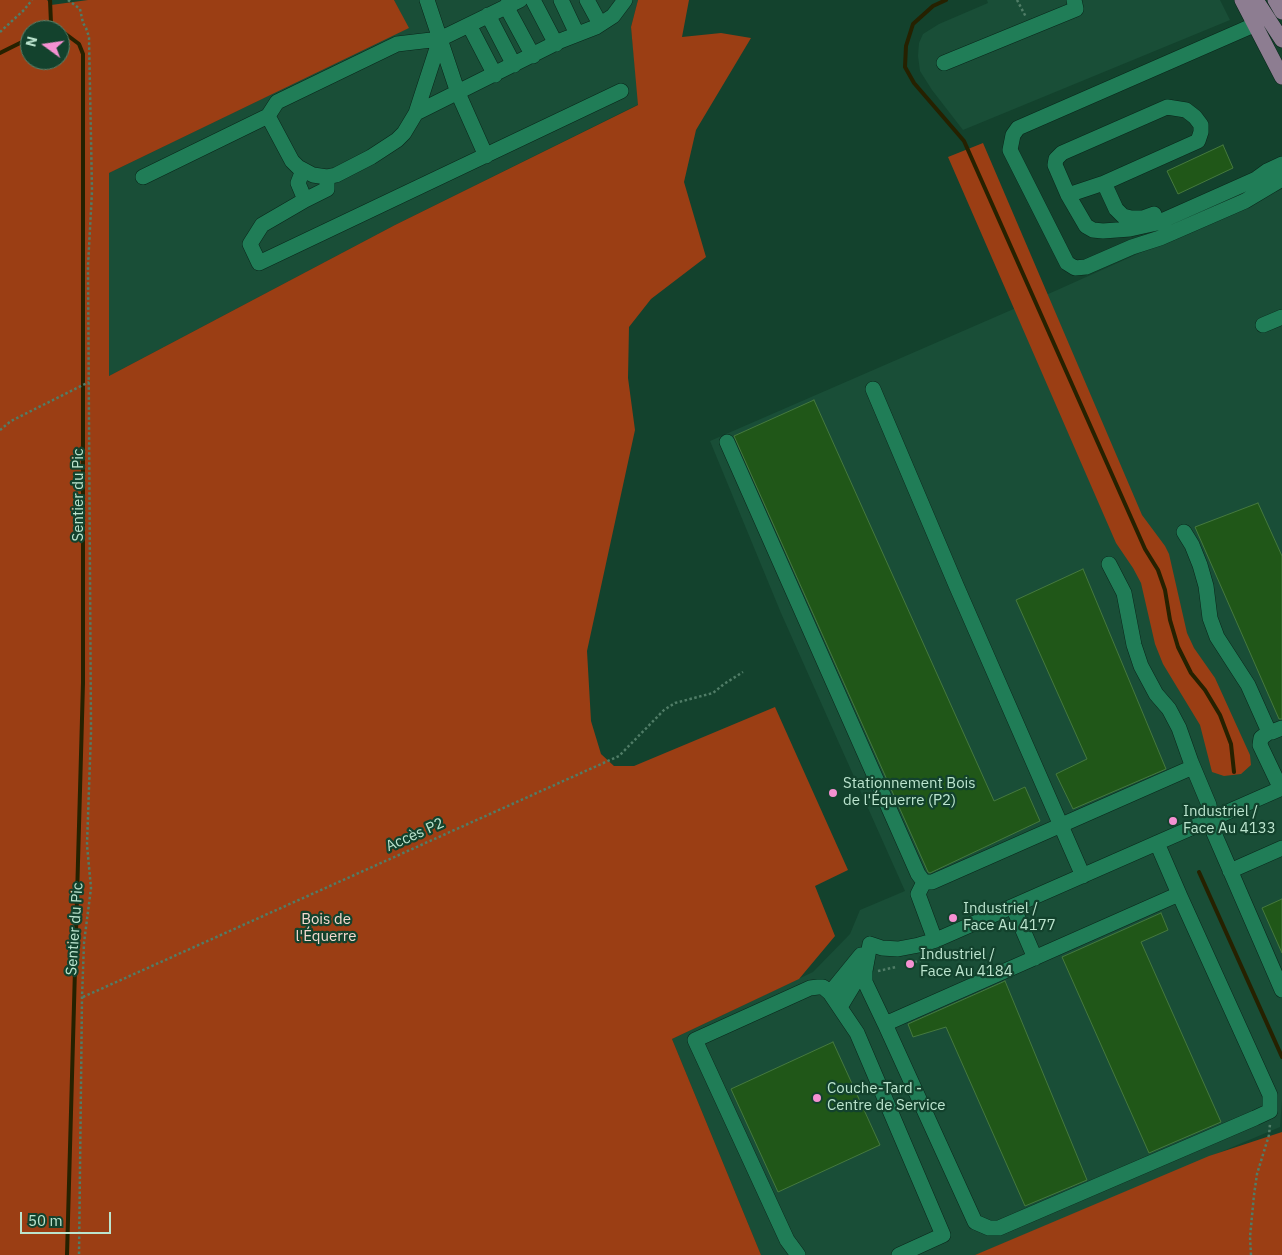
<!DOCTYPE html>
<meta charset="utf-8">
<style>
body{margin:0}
#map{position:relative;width:1282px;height:1255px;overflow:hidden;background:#13422d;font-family:"IBM Plex Sans",sans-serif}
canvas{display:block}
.north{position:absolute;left:20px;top:20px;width:50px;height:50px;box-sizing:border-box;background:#13422d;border:1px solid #56836d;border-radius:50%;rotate:284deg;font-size:14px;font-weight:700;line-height:20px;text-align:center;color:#bbe4ce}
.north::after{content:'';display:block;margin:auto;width:18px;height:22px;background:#f591d2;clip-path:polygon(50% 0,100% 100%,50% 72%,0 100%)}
.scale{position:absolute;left:20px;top:1212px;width:91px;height:22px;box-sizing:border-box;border:2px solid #bbe4ce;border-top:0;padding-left:6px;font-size:15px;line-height:18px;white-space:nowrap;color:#bbe4ce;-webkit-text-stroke:4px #13422d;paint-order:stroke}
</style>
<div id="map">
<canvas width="1282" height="1255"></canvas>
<div class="north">N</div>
<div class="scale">50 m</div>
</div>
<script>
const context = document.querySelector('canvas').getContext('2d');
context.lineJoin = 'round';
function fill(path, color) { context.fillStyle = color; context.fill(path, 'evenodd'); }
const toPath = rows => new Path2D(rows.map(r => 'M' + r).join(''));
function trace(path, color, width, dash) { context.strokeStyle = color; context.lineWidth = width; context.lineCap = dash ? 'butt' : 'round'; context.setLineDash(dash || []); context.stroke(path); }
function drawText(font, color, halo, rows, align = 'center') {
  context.font = font + ' "IBM Plex Sans",sans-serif'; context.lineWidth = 4.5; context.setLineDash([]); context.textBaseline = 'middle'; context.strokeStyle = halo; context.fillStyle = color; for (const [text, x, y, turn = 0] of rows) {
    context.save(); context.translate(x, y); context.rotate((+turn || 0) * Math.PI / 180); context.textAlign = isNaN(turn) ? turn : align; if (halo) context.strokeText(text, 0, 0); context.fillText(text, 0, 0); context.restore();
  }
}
fill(toPath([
 [394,0,638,0,631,27,639,104,395,225,109,376,109,173,408,28],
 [987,0,1220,0,1230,20,963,130,932,90,920,71,918,56,919,43,923,34,939,24,988,3],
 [1282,189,1282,1100,1280,1127,976,1255,761,1255,672,1039,813,972,850,934,860,910,905,891,781,613,710,441,1055,291]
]), '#194e37');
fill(toPath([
 [0,0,47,0,51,5,88,0,394,0,409,28,109,173,109,376,395,225,638,105,631,27,638,0,689,0,682,37,721,33,751,38,696,130,684,182,706,257,651,299,629,327,628,378,635,430,587,651,591,721,601,754,614,766,634,766,775,707,848,870,815,886,835,936,799,979,672,1039,761,1255,0,1255],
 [30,30,60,30,60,60,30,60],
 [983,143,1142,515,1165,546,1169,554,1187,633,1194,648,1215,678,1250,755,1251,765,1241,774,1224,776,1212,772,1200,725,1163,664,1155,644,1141,583,1133,568,1116,543,948,157],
 [1282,1132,1282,1255,975,1255,1209,1156]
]), '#9b3e14');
trace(toPath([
 [946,0,933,6,913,24,906,46,905,67,914,83,964,141,1145,549,1158,570,1165,590,1170,620,1178,647,1191,673,1205,690,1220,715,1231,744,1234,772],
 [51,23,79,44,83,54,83,683,67,1255],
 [46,30,51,23,50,0],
 [0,53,30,38],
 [1199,872,1282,1057]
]), '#262100', 4);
const building = toPath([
 [1223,145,1233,168,1178,194,1167,171,1223,145],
 [814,400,994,801,1025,787,1040,821,930,873,928,872,734,436,814,400],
 [1258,503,1282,556,1282,719,1279,719,1195,527,1258,503],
 [1083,569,1166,769,1073,809,1056,774,1087,759,1016,600,1083,569],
 [1282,899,1282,953,1262,908,1282,899],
 [1161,913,1168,930,1141,942,1221,1122,1149,1153,1062,957,1161,913],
 [1005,981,1087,1180,1025,1206,946,1027,913,1037,908,1024,1005,981],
 [833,1042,880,1145,778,1192,731,1089,833,1042]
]);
fill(building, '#205718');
trace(building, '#45793e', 1);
const minor = toPath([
 [427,0,458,93,486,156],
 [533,0,556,44],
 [561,0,577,34],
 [587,0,600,24],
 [506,6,533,56],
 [488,15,514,65],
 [469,25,495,75],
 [1254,25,1018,128,1013,135,1010,150,1067,263,1075,268,1086,267,1132,247,1160,238,1245,201,1282,179],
 [440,39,416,113,404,133,397,140,371,157,336,175,327,177,313,175,298,167,292,161,268,116,277,102,397,44,440,39,520,0],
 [944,63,1076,9,1074,0],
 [416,113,560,41,596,27,613,16,625,0],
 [303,170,298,183,305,200,262,225,250,244,259,263,621,91],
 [143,177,268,116],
 [1104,183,1116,209,1123,216,1131,218,1143,218,1154,214],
 [1068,195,1104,183,1198,141,1201,132,1201,125,1195,117,1186,110,1167,107,1062,153,1056,159,1055,165,1068,195,1086,226,1093,230,1103,231,1130,229,1157,223,1256,179,1267,171,1282,164],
 [305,200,327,189,327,177],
 [1263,325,1282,317],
 [873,389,956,585,1083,876],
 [727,442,918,874,924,882,932,882,1193,767],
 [1184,532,1192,545,1200,565,1206,586,1210,618,1217,637,1248,685,1269,732,1272,732,1282,728],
 [1109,564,1124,593,1134,645,1141,666,1156,694,1169,709,1179,728,1191,762,1209,805,1214,833,1282,990],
 [1269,732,1261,738,1260,745,1281,789],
 [1230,871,1282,848],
 [924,882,918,894,935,940],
 [1013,907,1035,958],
 [870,944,865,971,865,982,885,1024,1179,894,1157,843],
 [870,944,882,948,898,949,919,945,936,940,1282,788],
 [830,993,861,955],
 [840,1007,857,979,862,964],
 [885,1024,975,1222,989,1228,999,1228,1255,1118,1270,1111,1270,1095,1179,894],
 [798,1255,787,1240,695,1040,810,988,818,987,823,987,830,993,857,1033,943,1235,899,1255]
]);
const major = toPath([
 [1242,0,1282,77],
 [1256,0,1282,40],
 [1275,0,1282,12]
]);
trace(minor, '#092519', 16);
trace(major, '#092519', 16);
trace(toPath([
 [68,0,80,9,83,23,86,28,89,37,92,191,88,266,91,732,87,845,91,888,84,943,82,997,79,1255],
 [1017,0,1026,17],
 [0,32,24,10,32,0],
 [0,430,11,421,89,382],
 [910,964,923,959],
 [878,971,896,967],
 [83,997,619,756,664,710,675,703,713,693,724,684,743,672],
 [1251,1255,1250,1237,1254,1195,1257,1174,1269,1135,1270,1124]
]), '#507d67', 2.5, [2.5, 2.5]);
trace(minor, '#207d57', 15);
trace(major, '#8d7d91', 15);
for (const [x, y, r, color] of [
 [833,793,5,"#f591d2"],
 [1173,821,5,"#f591d2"],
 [953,918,5,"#f591d2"],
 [910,964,5,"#f591d2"],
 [817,1098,5,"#f591d2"]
]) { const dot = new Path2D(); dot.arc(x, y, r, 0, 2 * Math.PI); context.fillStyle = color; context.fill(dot); trace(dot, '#13422d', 2); }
drawText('15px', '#bbe4ce', '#13422d', [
 ["Sentier du Pic",79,495,-90],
 ["Accès P2",415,835,-24],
 ["Sentier du Pic",75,929,-86]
]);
drawText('15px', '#bbe4ce', '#13422d', [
 ["Stationnement Bois",843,784],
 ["de l'Équerre (P2)",843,801],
 ["Industriel /",1183,812],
 ["Face Au 4133",1183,829],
 ["Industriel /",963,909],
 ["Face Au 4177",963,926],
 ["Industriel /",920,955],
 ["Face Au 4184",920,972],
 ["Couche-Tard -",827,1089],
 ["Centre de Service",827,1106]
], 'left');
drawText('15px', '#f5d9cf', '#13422d', [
 ["Bois de",326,920],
 ["l'Équerre",326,937]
]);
</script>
